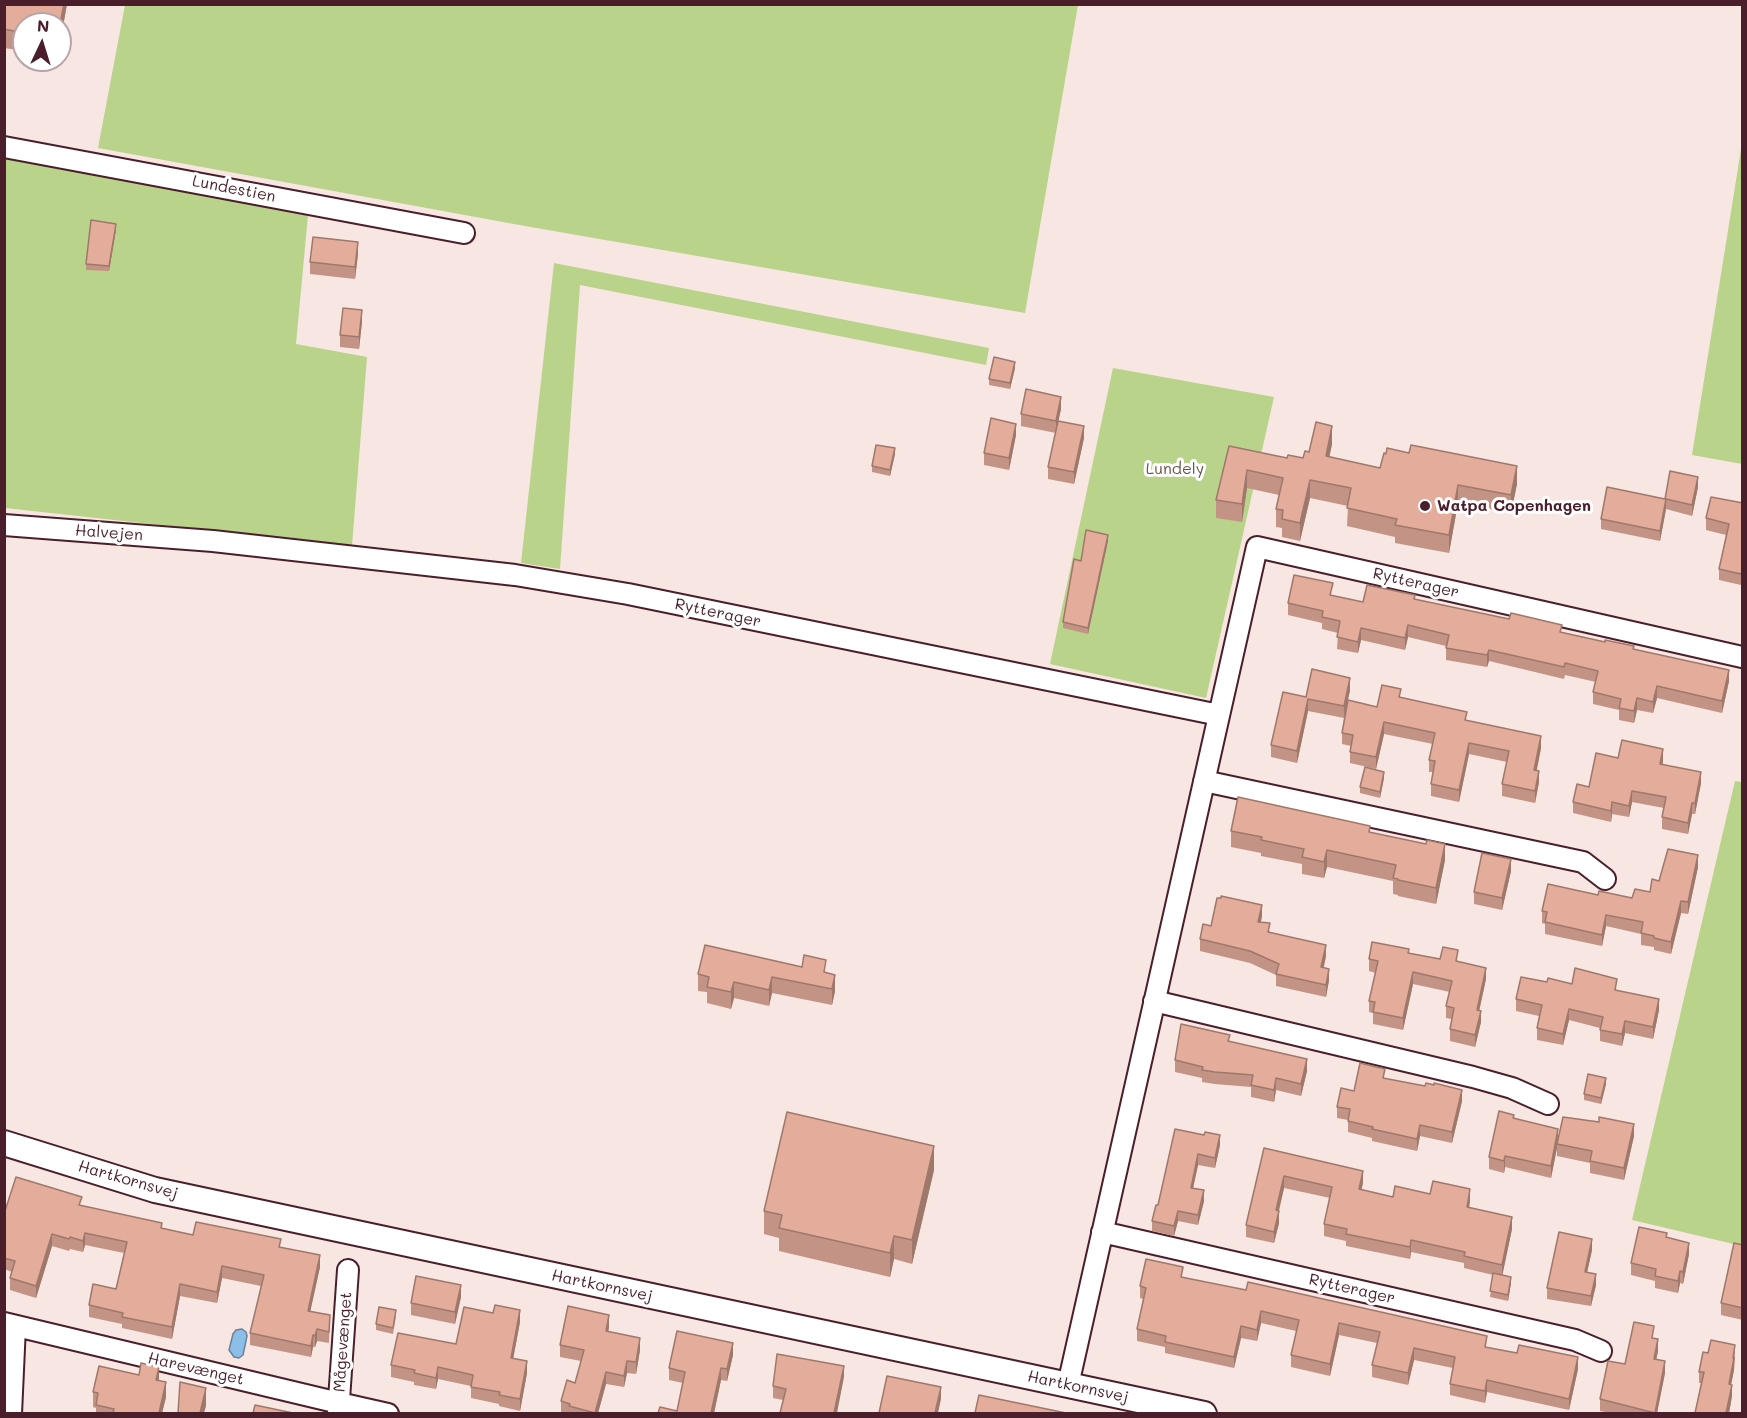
<!DOCTYPE html>
<meta charset="utf-8">
<style>
body{margin:0}
#map{position:relative;width:1747px;height:1418px;overflow:hidden;background:#f7e6e1;font-family:Mali,sans-serif}
canvas{display:block}
.frame{position:absolute;inset:0;border:6px solid #4a1f2b;pointer-events:none}
.north{position:absolute;left:12px;top:12px;width:60px;height:60px;box-sizing:border-box;background:#fff;border:2px solid #b7a5aa;border-radius:50%;rotate:4deg;font-size:16px;font-weight:700;line-height:24px;text-align:center;color:#4a1f2b}
.north::after{content:'';display:block;margin:auto;width:21px;height:27px;background:#4a1f2b;clip-path:polygon(50% 0,100% 100%,50% 72%,0 100%)}
</style>
<div id="map">
<canvas width="1747" height="1418"></canvas>
<div class="frame"></div>
<div class="north">N</div>
</div>
<script>
const context = document.querySelector('canvas').getContext('2d');
context.lineJoin = 'round';
function fill(path, color) { context.fillStyle = color; context.fill(path, 'evenodd'); }
const toPath = rows => new Path2D(rows.map(r => 'M' + r).join(''));
function trace(path, color, width, dash) { context.strokeStyle = color; context.lineWidth = width; context.lineCap = dash ? 'butt' : 'round'; context.setLineDash(dash || []); context.stroke(path); }
function drawText(font, color, halo, rows, align = 'center') {
  context.font = font + ' Mali,sans-serif'; context.lineWidth = 6; context.setLineDash([]); context.textBaseline = 'middle'; context.strokeStyle = halo; context.fillStyle = color; for (const [text, x, y, turn = 0] of rows) {
    context.save(); context.translate(x, y); context.rotate((+turn || 0) * Math.PI / 180); context.textAlign = isNaN(turn) ? turn : align; if (halo) context.strokeText(text, 0, 0); context.fillText(text, 0, 0); context.restore();
  }
}
fill(toPath([
 [125,5,125,4,1078,5,1025,313,525,226,98,148],
 [1742,143,1742,464,1692,455],
 [4,154,308,215,296,344,367,357,352,546,5,508],
 [554,263,989,348,986,365,580,285,560,569,521,563],
 [1113,368,1274,397,1206,698,1050,664],
 [1735,781,1742,782,1742,1246,1632,1220]
]), '#bad38a');
const water = toPath([
 [242,1329,246,1332,247,1336,243,1355,239,1358,234,1357,229,1350,233,1334,236,1330,242,1329]
]);
fill(water, '#8abfe7');
trace(water, '#707f9c', 1.5);
const minor = toPath([
 [4,147,464,233],
 [4,525,213,541,515,575,628,594,1219,715],
 [1204,781,1583,862,1605,879],
 [1154,1001,1473,1077,1512,1088,1548,1104],
 [1102,1232,1575,1340,1601,1351],
 [4,1323,339,1403,388,1414],
 [1068,1385,1257,547,1742,657],
 [11,1414,15,1326],
 [338,1414,348,1270]
]);
const tertiary = toPath([
 [4,1143,155,1190,1204,1414]
]);
trace(minor, '#4a1f2b', 24);
trace(tertiary, '#4a1f2b', 28);
trace(minor, '#fff', 20);
trace(tertiary, '#fff', 24);
fill(toPath([
 [4,4,67,4,60,43,60,24,24,24,24,51,4,48],
 [116,230,109,271,86,270,86,264],
 [358,254,355,279,310,274,310,262],
 [362,322,359,349,340,347,340,335],
 [1015,368,1010,389,989,385,989,379],
 [1061,409,1058,421,1084,438,1074,484,1048,479,1048,467,1056,433,1021,426,1021,414],
 [1016,435,1009,470,984,465,984,453],
 [1332,444,1329,457,1380,468,1517,484,1511,513,1458,503,1449,553,1395,543,1395,537,1347,526,1348,506,1310,498,1300,541,1282,537,1282,528,1276,527,1276,509,1279,495,1247,488,1242,522,1216,518,1216,500,1229,446,1287,458,1303,458,1309,452],
 [895,454,890,476,872,472,872,466],
 [1698,487,1692,516,1666,509,1660,541,1601,529,1601,519,1665,499],
 [1743,503,1743,580,1741,585,1719,580,1719,569,1726,535,1706,530,1706,518],
 [1108,541,1088,634,1063,628,1063,622,1081,561],
 [1333,596,1363,602,1415,599,1634,649,1729,681,1722,713,1657,698,1653,713,1637,710,1634,723,1619,720,1619,710,1593,704,1593,692,1596,682,1565,675,1564,679,1489,661,1487,667,1446,660,1446,646,1408,637,1405,650,1361,640,1358,653,1337,649,1338,633,1322,629,1322,623,1288,615,1288,603],
 [1350,690,1348,700,1377,707,1401,697,1541,748,1537,770,1539,782,1535,803,1502,796,1502,784,1507,762,1469,754,1459,802,1431,796,1431,784,1433,772,1429,772,1429,760,1433,744,1384,734,1376,769,1350,763,1350,752,1351,746,1342,744,1342,733,1344,718,1308,711,1297,763,1271,757,1271,745,1306,697],
 [1618,758,1663,761,1663,764,1701,783,1695,814,1692,814,1688,834,1662,829,1662,817,1664,808,1632,802,1629,817,1612,814,1611,822,1573,813,1573,802],
 [1384,778,1380,798,1360,793,1360,787],
 [1231,831,1370,832,1445,860,1436,904,1398,896,1398,895,1393,894,1393,881,1327,867,1324,878,1302,874,1302,864,1261,856,1261,853,1231,847],
 [1698,867,1688,914,1681,913,1671,954,1654,950,1654,947,1641,945,1641,934,1606,926,1602,946,1545,934,1545,924,1542,923,1542,911,1598,895,1632,898,1650,892,1659,881],
 [1511,871,1502,910,1474,904,1474,892],
 [1262,916,1261,922,1270,932,1326,956,1324,967,1329,980,1326,997,1276,986,1276,975,1250,963,1200,951,1200,939,1211,926],
 [1409,953,1440,959,1458,961,1486,979,1479,1010,1481,1022,1475,1047,1450,1041,1450,1029,1452,1019,1446,1018,1446,1006,1450,992,1413,984,1403,1030,1373,1024,1373,1013,1369,1012,1369,1001,1376,973,1369,971,1369,959],
 [826,973,835,991,832,1005,772,993,769,1006,734,998,731,1009,707,1003,707,992,698,991,698,974],
 [1547,982,1572,984,1617,990,1659,1010,1653,1039,1625,1033,1622,1046,1600,1041,1600,1028,1569,1020,1563,1045,1537,1040,1537,1028,1539,1016,1516,1011,1516,999],
 [1230,1042,1307,1071,1301,1096,1276,1090,1274,1102,1251,1097,1251,1087,1215,1084,1202,1082,1202,1078,1175,1072,1175,1060],
 [1385,1078,1462,1101,1452,1143,1420,1136,1417,1151,1372,1141,1372,1138,1348,1132,1348,1120,1337,1118,1337,1107,1354,1091],
 [1606,1084,1601,1104,1584,1100,1584,1094],
 [1514,1118,1558,1137,1634,1136,1624,1180,1590,1173,1590,1163,1557,1156,1557,1148,1551,1178,1505,1167,1504,1173,1489,1169,1489,1157],
 [1204,1135,1220,1145,1215,1168,1198,1165,1193,1188,1204,1201,1198,1225,1178,1221,1174,1236,1152,1231,1152,1221,1158,1205],
 [1264,1148,1363,1183,1361,1190,1393,1197,1430,1194,1470,1201,1469,1208,1512,1229,1502,1275,1511,1283,1508,1301,1490,1297,1493,1275,1464,1268,1464,1263,1411,1252,1410,1259,1346,1246,1346,1241,1324,1236,1324,1224,1330,1198,1284,1188,1279,1211,1279,1223,1274,1243,1246,1237,1246,1225],
 [934,1170,912,1264,894,1259,890,1277,779,1251,779,1238,764,1234,764,1211],
 [82,1206,162,1229,193,1235,281,1247,320,1267,310,1311,330,1315,329,1343,317,1341,315,1347,313,1347,311,1357,250,1345,250,1333,261,1286,222,1278,217,1303,180,1296,172,1339,122,1328,122,1324,89,1317,89,1305,116,1289,124,1253,85,1245,83,1252,70,1249,69,1251,52,1246,36,1298,10,1290,10,1278,12,1272,4,1269,4,1214],
 [1667,1237,1689,1254,1683,1284,1680,1283,1678,1293,1655,1288,1655,1281,1631,1275,1631,1263],
 [1743,1245,1743,1320,1721,1315,1721,1303],
 [1592,1250,1587,1272,1596,1285,1591,1306,1547,1299,1547,1288],
 [1183,1277,1487,1347,1578,1369,1569,1410,1487,1392,1485,1403,1450,1395,1450,1384,1453,1368,1414,1360,1408,1385,1372,1377,1372,1365,1377,1343,1339,1335,1330,1376,1291,1367,1291,1355,1296,1331,1261,1323,1257,1341,1241,1338,1234,1368,1165,1353,1165,1347,1137,1341,1137,1329,1143,1299,1140,1298,1140,1286],
 [461,1297,455,1324,411,1315,411,1303],
 [396,1316,393,1334,376,1330,376,1324],
 [520,1322,513,1359,527,1373,520,1411,499,1406,499,1404,471,1398,471,1386,438,1379,436,1389,414,1385,414,1382,391,1377,391,1365],
 [609,1327,608,1332,640,1350,636,1374,627,1373,624,1387,606,1384,598,1413,561,1413,561,1401,575,1383,581,1361,560,1357,560,1345],
 [1654,1339,1658,1351,1656,1359,1665,1373,1657,1413,1610,1413,1600,1411,1600,1399,1625,1364],
 [733,1355,727,1381,721,1380,714,1413,658,1413,677,1411,683,1383,669,1380,669,1368],
 [1735,1356,1734,1370,1731,1384,1732,1396,1729,1413,1695,1413,1701,1383,1699,1383,1699,1372],
 [844,1377,783,1400,773,1398,773,1386],
 [159,1381,166,1397,162,1413,96,1413,96,1408,93,1407,93,1392]
]), '#c39485');
fill(toPath([
 [64,4,67,4,60,43,60,24],
 [116,224,116,230,109,271,109,266],
 [358,242,358,254,355,279,355,267],
 [362,310,362,322,359,349,359,337],
 [1015,362,1015,368,1010,389,1010,383],
 [1061,397,1061,409,1056,433,1056,421],
 [1016,424,1016,435,1009,470,1009,458],
 [1084,426,1084,438,1074,484,1074,472],
 [1332,426,1332,444,1326,474,1326,456],
 [895,448,895,454,890,476,890,470],
 [1517,466,1517,484,1511,513,1511,495],
 [1247,470,1247,488,1242,522,1242,504],
 [1698,477,1698,487,1692,516,1692,505],
 [1310,480,1310,498,1300,541,1300,523],
 [1458,485,1458,503,1449,553,1449,535],
 [1666,499,1666,509,1660,541,1660,531],
 [1108,535,1108,541,1088,634,1088,628],
 [1743,568,1743,580,1741,585,1741,574],
 [1408,625,1408,637,1405,650,1405,638],
 [1361,628,1361,640,1358,653,1358,642],
 [1489,650,1489,661,1487,667,1487,655],
 [1729,670,1729,681,1722,713,1722,701],
 [1350,678,1350,690,1344,718,1344,706],
 [1657,686,1657,698,1653,713,1653,702],
 [1637,698,1637,710,1634,723,1634,711],
 [1308,699,1308,711,1297,763,1297,751],
 [1384,722,1384,734,1376,769,1376,757],
 [1541,736,1541,748,1534,782,1534,770],
 [1469,743,1469,754,1459,802,1459,790],
 [1663,749,1663,761,1660,775,1660,764],
 [1539,771,1539,782,1535,803,1535,791],
 [1384,772,1384,778,1380,798,1380,792],
 [1701,772,1701,783,1695,814,1695,803],
 [1632,791,1632,802,1629,817,1629,806],
 [1612,802,1612,814,1611,822,1611,811],
 [1692,803,1692,814,1688,834,1688,823],
 [1445,844,1445,860,1436,904,1436,888],
 [1327,850,1327,867,1324,878,1324,862],
 [1698,855,1698,867,1688,914,1688,902],
 [1511,859,1511,871,1502,910,1502,898],
 [1681,901,1681,913,1671,954,1671,942],
 [1262,905,1262,916,1258,934,1258,922],
 [1606,915,1606,926,1602,946,1602,935],
 [1326,945,1326,956,1321,978,1321,967],
 [1486,968,1486,979,1477,1021,1477,1010],
 [1329,969,1329,980,1326,997,1326,985],
 [1413,972,1413,984,1403,1030,1403,1018],
 [835,975,835,991,832,1005,832,989],
 [772,977,772,993,769,1006,769,990],
 [734,982,734,998,731,1009,731,992],
 [1659,999,1659,1010,1653,1039,1653,1027],
 [1569,1009,1569,1020,1563,1045,1563,1034],
 [1481,1011,1481,1022,1475,1047,1475,1035],
 [1625,1021,1625,1033,1622,1046,1622,1034],
 [1307,1059,1307,1071,1301,1096,1301,1084],
 [1276,1078,1276,1090,1274,1102,1274,1090],
 [1606,1078,1606,1084,1601,1104,1601,1098],
 [1462,1090,1462,1101,1452,1143,1452,1132],
 [1634,1124,1634,1136,1624,1180,1624,1168],
 [1420,1125,1420,1136,1417,1151,1417,1139],
 [1558,1129,1558,1140,1557,1144,1557,1148,1551,1178,1551,1166],
 [1220,1135,1220,1145,1215,1168,1215,1158],
 [934,1146,934,1170,912,1264,912,1240],
 [1198,1154,1198,1165,1191,1198,1191,1188],
 [1505,1156,1505,1167,1504,1173,1504,1161],
 [1363,1171,1363,1183,1359,1201,1359,1189],
 [1284,1176,1284,1188,1276,1222,1276,1210],
 [1470,1189,1470,1201,1467,1219,1467,1207],
 [1204,1190,1204,1201,1198,1225,1198,1215],
 [1178,1211,1178,1221,1174,1236,1174,1226],
 [1279,1211,1279,1223,1274,1243,1274,1232],
 [1512,1217,1512,1229,1502,1277,1502,1265],
 [85,1233,85,1245,83,1252,83,1241],
 [52,1234,52,1246,36,1298,36,1286],
 [894,1236,894,1259,890,1277,890,1253],
 [1592,1239,1592,1250,1585,1282,1585,1272],
 [1411,1240,1411,1252,1410,1259,1410,1247],
 [1689,1243,1689,1254,1683,1284,1683,1272],
 [320,1255,320,1267,308,1322,308,1311],
 [222,1266,222,1278,217,1303,217,1292],
 [1680,1271,1680,1283,1678,1293,1678,1281],
 [1596,1274,1596,1285,1591,1306,1591,1296],
 [1511,1277,1511,1283,1508,1301,1508,1295],
 [180,1284,180,1296,172,1339,172,1327],
 [461,1285,461,1297,455,1324,455,1312],
 [520,1310,520,1322,511,1370,511,1358],
 [1261,1311,1261,1323,1257,1341,1257,1330],
 [609,1315,609,1327,606,1343,606,1331],
 [1339,1323,1339,1335,1330,1376,1330,1364],
 [1241,1326,1241,1338,1234,1368,1234,1357],
 [317,1329,317,1341,315,1347,315,1336],
 [313,1335,313,1347,311,1357,311,1346],
 [640,1338,640,1350,636,1374,636,1362],
 [1658,1339,1658,1351,1654,1371,1654,1359],
 [733,1343,733,1355,727,1381,727,1369],
 [1735,1345,1734,1370,1729,1395,1729,1384],
 [1414,1348,1414,1360,1408,1385,1408,1373],
 [1578,1357,1578,1369,1569,1410,1569,1399],
 [527,1361,527,1373,520,1411,520,1399],
 [627,1361,627,1373,624,1387,624,1376],
 [1665,1361,1665,1373,1657,1413,1655,1413],
 [844,1366,844,1377,837,1413,834,1413],
 [159,1367,159,1382,156,1380],
 [438,1367,438,1379,436,1389,436,1378],
 [721,1368,721,1380,714,1413,711,1413],
 [606,1372,606,1384,598,1413,595,1413],
 [1487,1380,1487,1392,1485,1403,1485,1391],
 [166,1382,166,1397,162,1413,159,1413],
 [1732,1385,1732,1396,1729,1413,1726,1413],
 [941,1387,941,1399,938,1413,935,1413],
 [206,1388,206,1406,204,1413,200,1413]
]), '#9f786c');
const building = toPath([
 [4,4,64,4,60,24,24,24,24,33,4,29,4,4],
 [91,220,116,224,109,266,86,264,91,220],
 [313,237,358,242,355,267,310,262,313,237],
 [343,308,362,310,359,337,340,335,343,308],
 [994,357,1015,362,1010,383,989,379,994,357],
 [1026,389,1061,397,1056,421,1021,414,1026,389],
 [991,418,1016,424,1009,458,984,453,991,418],
 [1058,421,1084,426,1074,472,1048,467,1058,421],
 [1316,422,1332,426,1326,456,1380,468,1384,453,1386,454,1387,448,1409,453,1411,445,1517,466,1511,495,1458,485,1449,535,1395,525,1397,519,1347,508,1351,488,1310,480,1300,523,1282,519,1283,510,1276,509,1283,478,1247,470,1242,504,1216,500,1229,446,1287,458,1288,455,1303,458,1305,451,1309,452,1316,422],
 [876,445,895,448,890,470,872,466,876,445],
 [1670,471,1698,477,1692,505,1666,499,1660,531,1601,519,1607,487,1665,499,1670,471],
 [1711,497,1743,503,1743,568,1741,574,1719,569,1729,524,1706,518,1711,497],
 [1086,530,1108,535,1088,628,1063,622,1074,559,1081,561,1086,530],
 [1294,575,1333,583,1330,595,1363,602,1367,585,1415,595,1414,599,1509,619,1511,613,1562,625,1560,632,1605,642,1605,640,1634,646,1633,649,1729,670,1722,701,1657,686,1653,702,1637,698,1634,711,1619,708,1621,699,1593,692,1598,671,1565,663,1564,667,1489,650,1487,655,1446,648,1449,635,1408,625,1405,638,1361,628,1358,642,1337,637,1340,621,1322,617,1323,611,1288,603,1294,575],
 [1312,669,1350,678,1344,706,1308,699,1297,751,1271,745,1283,692,1306,697,1312,669],
 [1382,685,1401,689,1399,697,1467,712,1465,720,1541,736,1534,770,1539,771,1535,791,1502,784,1509,751,1469,743,1459,790,1431,784,1435,761,1429,760,1435,733,1384,722,1376,757,1350,752,1353,735,1342,733,1348,700,1377,707,1382,685],
 [1622,740,1663,749,1660,764,1701,772,1695,803,1692,803,1688,823,1662,817,1666,797,1632,791,1629,806,1612,802,1611,811,1573,802,1577,784,1589,787,1596,753,1618,758,1622,740],
 [1365,767,1384,772,1380,792,1360,787,1365,767],
 [1238,797,1370,826,1369,832,1426,844,1427,840,1445,844,1436,888,1398,880,1398,879,1393,878,1396,865,1327,850,1324,862,1302,857,1304,849,1261,840,1262,837,1231,831,1238,797],
 [1668,849,1698,855,1688,902,1681,901,1671,942,1654,938,1654,936,1641,933,1643,922,1606,915,1602,935,1545,922,1547,912,1542,911,1548,884,1598,895,1599,891,1632,898,1635,889,1650,892,1652,879,1659,881,1668,849],
 [1482,853,1511,859,1502,898,1474,892,1482,853],
 [1221,896,1262,905,1258,922,1270,923,1268,932,1326,945,1321,967,1329,969,1326,985,1276,974,1279,964,1250,951,1200,939,1203,924,1211,926,1217,898,1221,898,1221,896],
 [1372,942,1409,949,1408,953,1440,959,1443,947,1458,950,1456,961,1486,968,1477,1010,1481,1011,1475,1035,1450,1029,1454,1008,1446,1006,1452,981,1413,972,1403,1018,1373,1012,1375,1002,1369,1001,1378,961,1369,959,1372,942],
 [705,945,802,967,804,955,826,960,824,972,835,975,832,989,772,977,769,990,734,982,731,992,707,987,709,977,698,974,705,945],
 [1575,968,1617,979,1615,990,1659,999,1653,1027,1625,1021,1622,1034,1600,1030,1603,1017,1569,1009,1563,1034,1537,1028,1542,1005,1516,999,1521,977,1547,982,1548,978,1572,984,1575,968],
 [1181,1024,1230,1035,1228,1041,1307,1059,1301,1084,1276,1078,1274,1090,1251,1085,1253,1075,1215,1072,1202,1070,1203,1067,1175,1060,1181,1024],
 [1360,1063,1385,1069,1383,1078,1425,1086,1426,1083,1434,1085,1434,1083,1462,1090,1452,1132,1420,1125,1417,1139,1372,1129,1373,1127,1348,1121,1350,1109,1337,1107,1341,1088,1354,1091,1360,1063],
 [1588,1074,1606,1078,1601,1098,1584,1094,1588,1074],
 [1499,1111,1514,1115,1513,1118,1558,1129,1551,1166,1505,1156,1504,1161,1489,1157,1499,1111],
 [787,1112,934,1146,912,1240,894,1236,890,1253,779,1228,782,1215,764,1211,787,1112],
 [1563,1117,1599,1122,1599,1117,1634,1124,1624,1168,1590,1161,1592,1151,1557,1144,1563,1117],
 [1175,1129,1204,1135,1205,1132,1220,1135,1215,1158,1198,1154,1191,1188,1204,1190,1198,1215,1178,1211,1174,1226,1152,1221,1156,1205,1158,1205,1175,1129],
 [1264,1148,1363,1171,1359,1189,1393,1197,1395,1186,1430,1194,1433,1181,1470,1189,1467,1207,1512,1217,1502,1265,1464,1256,1465,1252,1411,1240,1410,1247,1346,1234,1347,1229,1324,1224,1332,1187,1284,1176,1276,1210,1279,1211,1274,1232,1246,1225,1264,1148],
 [16,1177,82,1197,79,1205,162,1223,161,1228,193,1235,196,1222,281,1239,279,1247,320,1255,308,1311,330,1315,329,1332,317,1329,315,1336,313,1335,311,1346,250,1333,264,1275,222,1266,217,1292,180,1284,172,1327,122,1317,123,1313,89,1305,93,1284,116,1289,127,1242,85,1233,83,1241,70,1237,69,1239,52,1234,36,1286,10,1278,15,1261,4,1258,4,1214,16,1177],
 [1639,1227,1667,1233,1666,1237,1689,1243,1683,1272,1680,1271,1678,1281,1655,1276,1656,1269,1631,1263,1639,1227],
 [1559,1232,1592,1239,1585,1272,1596,1274,1591,1296,1547,1288,1559,1232],
 [1734,1243,1743,1245,1743,1308,1721,1303,1734,1243],
 [1146,1259,1183,1267,1181,1277,1246,1290,1248,1282,1487,1336,1485,1347,1517,1353,1519,1345,1578,1357,1569,1399,1487,1380,1485,1391,1450,1384,1455,1357,1414,1348,1408,1373,1372,1365,1380,1332,1339,1323,1330,1364,1291,1355,1299,1320,1261,1311,1257,1330,1241,1326,1234,1357,1165,1342,1166,1336,1137,1329,1146,1288,1140,1286,1146,1259],
 [1493,1273,1511,1277,1508,1295,1490,1291,1493,1273],
 [416,1276,461,1285,455,1312,411,1303,416,1276],
 [495,1305,520,1310,511,1358,527,1361,520,1399,499,1395,500,1392,471,1387,473,1375,438,1367,436,1378,414,1373,415,1370,391,1365,398,1333,456,1344,464,1307,493,1313,495,1305],
 [568,1306,609,1315,606,1331,640,1338,636,1362,627,1361,624,1376,606,1372,595,1413,569,1406,570,1404,561,1401,567,1380,575,1383,584,1350,560,1345,568,1306],
 [379,1307,396,1310,393,1328,376,1324,379,1307],
 [1634,1322,1654,1326,1652,1338,1658,1339,1654,1359,1665,1361,1655,1413,1600,1399,1608,1361,1625,1364,1634,1322],
 [677,1331,733,1343,727,1369,721,1368,711,1413,658,1413,660,1407,677,1411,685,1372,669,1368,677,1331],
 [1711,1340,1735,1345,1733,1358,1734,1358,1729,1384,1732,1385,1726,1413,1695,1413,1704,1372,1699,1372,1703,1352,1708,1353,1711,1340],
 [777,1354,844,1366,834,1413,780,1413,786,1389,773,1386,777,1354],
 [141,1363,159,1367,156,1380,166,1382,159,1413,113,1413,114,1409,96,1405,98,1393,93,1392,99,1366,139,1375,141,1363],
 [887,1376,941,1387,935,1413,879,1413,887,1376],
 [180,1382,206,1388,200,1413,178,1413,180,1382],
 [979,1395,1066,1413,975,1413,979,1395],
 [255,1405,293,1413,253,1413,255,1405]
]);
fill(building, '#e3ac9b');
trace(building, '#9f786c', 1.5);
for (const [x, y, r, color] of [
 [1425,506,6,"#4a1f2b"]
]) { const dot = new Path2D(); dot.arc(x, y, r, 0, 2 * Math.PI); context.fillStyle = color; context.fill(dot); trace(dot, '#fff', 2); }
drawText('16px', '#4a1f2b', '#fff', [
 ["Lundestien",234,189,11],
 ["Halvejen",109,533,4],
 ["Rytterager",1416,583,13],
 ["Rytterager",718,613,12],
 ["Hartkornsvej",128,1180,16],
 ["Hartkornsvej",602,1286,12],
 ["Rytterager",1352,1289,13],
 ["Mågevænget",343,1342,-86],
 ["Harevænget",196,1369,13],
 ["Hartkornsvej",1078,1387,12]
]);
drawText('16px', '#6c5548', '#fff', [
 ["Lundely",1175,469]
]);
drawText('bold 16px', '#4a1f2b', '#fff', [
 ["Watpa Copenhagen",1437,506]
], 'left');
</script>
